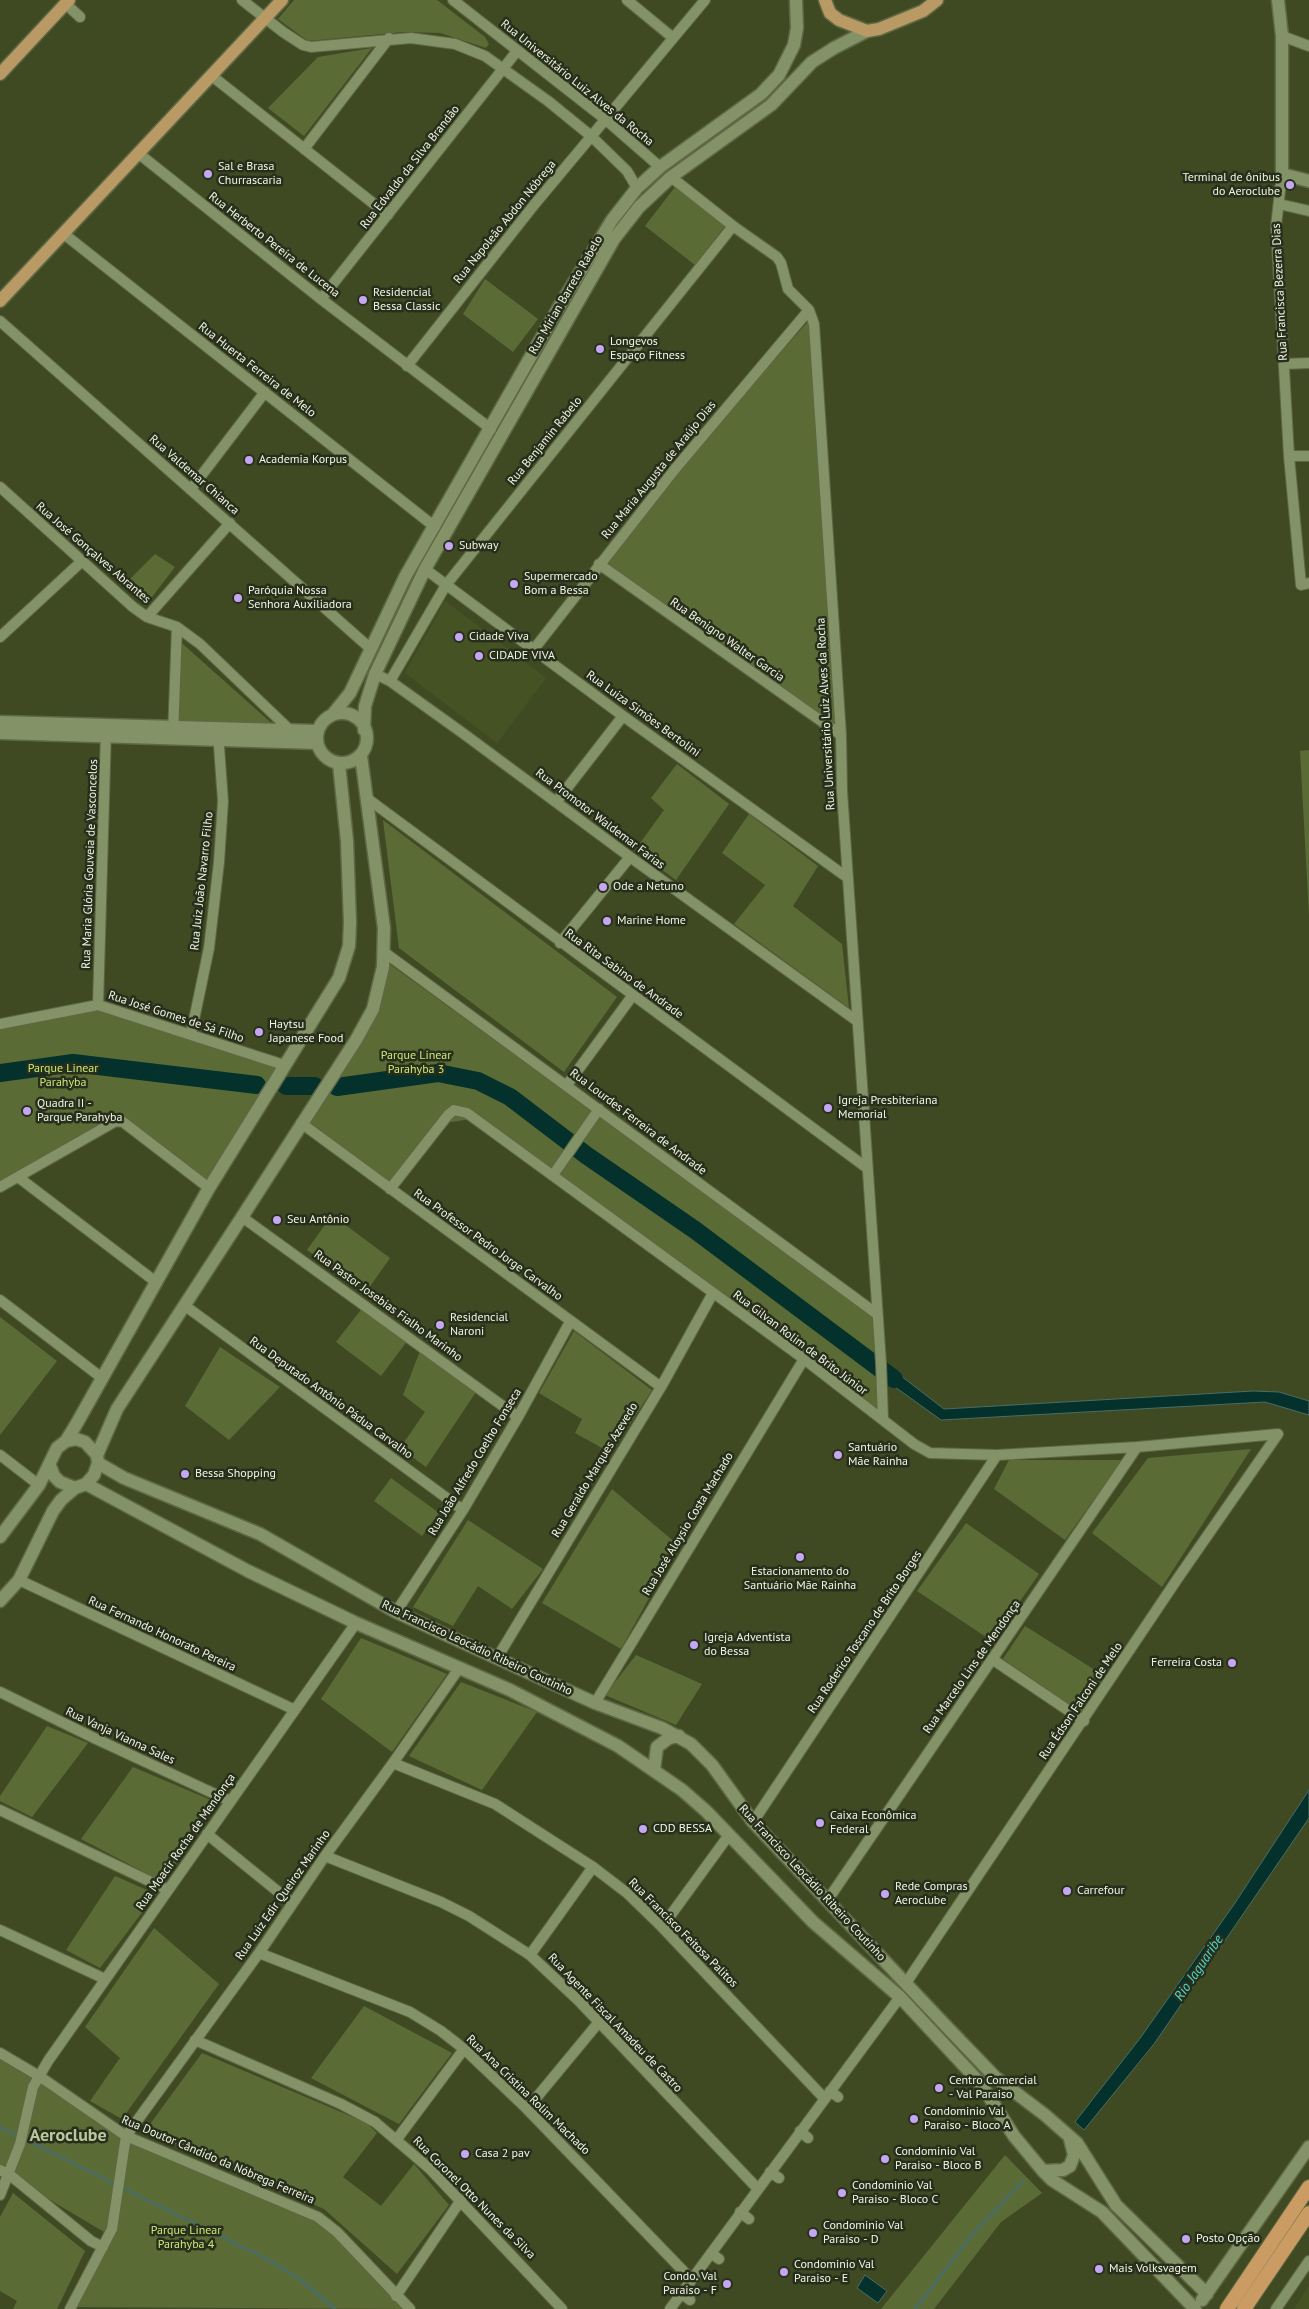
<!DOCTYPE html>
<meta charset="utf-8">
<style>
body{margin:0}
canvas{display:block;background:#3f4a23}
</style>
<canvas width="1309" height="2309"></canvas>
<script>
const context = document.querySelector('canvas').getContext('2d');
context.lineJoin = 'round';
function fill(path, color) { context.fillStyle = color; context.fill(path, 'evenodd'); }
const toPath = rows => new Path2D(rows.map(r => 'M' + r).join(''));
function trace(path, color, width, dash) { context.strokeStyle = color; context.lineWidth = width; context.lineCap = dash ? 'butt' : 'round'; context.setLineDash(dash || []); context.stroke(path); }
function drawText(font, color, halo, rows, align = 'center') {
  context.font = font + ' "PT Sans",sans-serif'; context.lineWidth = 5; context.setLineDash([]); context.textBaseline = 'middle'; context.strokeStyle = halo; context.fillStyle = color; for (const [text, x, y, turn = 0] of rows) {
    context.save(); context.translate(x, y); context.rotate((+turn || 0) * Math.PI / 180); context.textAlign = isNaN(turn) ? turn : align; if (halo) context.strokeText(text, 0, 0); context.fillText(text, 0, 0); context.restore();
  }
}
fill(toPath([
 [445,601,546,678,497,743,405,673],
 [1309,2286,1309,2309,1294,2309]
]), '#455324');
fill(toPath([
 [294,0,437,0,485,37,489,44,486,48,440,33,404,32,308,41,278,19],
 [372,48,304,136,268,108,318,57],
 [675,187,725,226,695,265,645,226],
 [485,279,538,319,513,352,463,314],
 [811,318,839,730,601,558],
 [155,554,175,567,145,606,125,584],
 [176,638,277,728,177,721],
 [1309,750,1309,915,1300,751],
 [677,764,729,804,676,880,635,850,664,810,651,798],
 [749,814,818,866,793,906,842,944,849,1008,734,924,765,885,722,853],
 [383,820,617,997,564,1072,399,948],
 [384,960,872,1314,880,1419,471,1119,438,1124,389,1181,312,1124,300,1123,370,1016],
 [96,1005,282,1067,210,1187,117,1117,0,1185,0,1028],
 [332,1215,390,1258,366,1292,307,1250],
 [367,1302,411,1336,381,1376,336,1342],
 [0,1317,57,1361,0,1435],
 [574,1331,652,1390,611,1453,575,1433,582,1419,539,1393],
 [220,1347,280,1387,229,1440,185,1406],
 [420,1351,478,1389,426,1467,400,1448,425,1412,403,1395],
 [1251,1449,1162,1587,1092,1533,1148,1458],
 [1009,1460,1122,1460,1065,1540,994,1489],
 [391,1478,439,1513,422,1536,374,1501],
 [612,1489,678,1545,621,1649,542,1603],
 [468,1520,543,1569,512,1609,478,1586,453,1626,413,1607],
 [966,1523,1039,1574,992,1641,917,1591],
 [1025,1626,1103,1675,1082,1713,1003,1659],
 [361,1638,447,1674,392,1752,321,1699],
 [636,1655,702,1684,676,1725,605,1695],
 [461,1682,537,1712,482,1790,409,1756],
 [47,1726,88,1743,32,1817,0,1801,0,1796],
 [133,1767,218,1803,163,1882,81,1839],
 [115,1876,156,1894,100,1968,66,1950],
 [154,1928,219,1984,122,2119,90,2101,120,2058,85,2027],
 [364,2006,452,2053,399,2124,311,2078],
 [0,2053,126,2136,327,2223,410,2309,71,2307,114,2238,0,2170],
 [202,2053,367,2123,377,2133,343,2177,381,2206,414,2164,449,2205,397,2274,324,2209,145,2131],
 [1005,2155,1042,2193,1001,2222,934,2309,881,2309],
 [13,2193,85,2251,57,2309,13,2309,17,2301,0,2291,0,2217]
]), '#5b6b36');
const water = toPath([
 [875,1356,944,1409,1253,1391,1279,1392,1309,1401,1309,1415,1265,1402,941,1420,877,1374,875,1356],
 [1309,1790,1309,1818,1154,2044,1084,2130,1075,2122,1141,2037,1235,1903,1309,1790],
 [865,2275,887,2291,878,2303,857,2288,865,2275]
]);
fill(water, '#04312c');
trace(water, '#4a6c62', 1);
trace(toPath([
 [0,2127,269,2260,301,2280,335,2309],
 [915,2309,971,2236,1023,2181]
]), '#4a6c62', 3);
trace(toPath([
 [0,1073,73,1063,257,1085],
 [286,1086,315,1086],
 [337,1087,438,1073,478,1081,510,1097,586,1155,695,1230,894,1379]
]), '#04312c', 18);
const minor = toPath([
 [242,0,283,32,303,45,311,47,411,38,455,44,485,56,548,101,591,136,627,171,637,188],
 [453,0,605,119,660,167],
 [627,0,672,37],
 [66,4,80,17],
 [1282,36,1309,46],
 [212,76,388,215],
 [304,149,389,38],
 [138,153,321,299,491,429],
 [1282,174,1276,226,1289,456,1301,585,1309,583],
 [671,177,733,226,777,257,781,263,788,289,809,310,814,324,841,735,842,791,881,1363,883,1420],
 [1279,204,1309,211],
 [64,234,435,527],
 [321,299,517,51],
 [0,321,371,649],
 [1284,364,1309,363],
 [407,366,534,205,705,0],
 [1289,456,1309,456],
 [0,487,133,607,147,617,177,627,200,644,292,732],
 [191,489,265,392],
 [599,564,841,735],
 [425,569,623,716,848,878],
 [147,617,230,523],
 [0,637,81,562],
 [534,649,675,469,809,310],
 [375,674,390,681,464,734,630,857,857,1021],
 [390,681,446,585,733,226],
 [173,735,177,627],
 [368,799,867,1168],
 [557,801,623,716],
 [560,943,630,857],
 [384,952,877,1314],
 [98,1005,106,731],
 [0,1024,98,1005,284,1065],
 [191,1034,209,948,219,862,223,801,218,733],
 [567,1085,633,995],
 [301,1123,661,1387],
 [553,1175,599,1109],
 [18,1177,156,1282],
 [0,1187,116,1121,123,1122,209,1188],
 [390,1189,448,1115,454,1110,467,1113,804,1359,914,1444,930,1453,997,1455,1137,1447,1278,1434],
 [242,1217,518,1417],
 [0,1300,102,1378],
 [184,1305,463,1510],
 [0,1455,39,1485],
 [19,1580,295,1710],
 [396,1612,463,1510,518,1417,570,1322],
 [497,1658,661,1387,713,1293],
 [992,1659,1084,1721],
 [0,1692,94,1738,230,1801],
 [595,1703,804,1359],
 [393,1763,495,1804,593,1867,627,1893,662,1927,824,2098],
 [0,1810,168,1890],
 [753,1822,997,1455],
 [207,1834,292,1903],
 [325,1856,441,1902,469,1916,530,1955,578,2000,758,2189],
 [827,1901,1137,1447],
 [662,1927,729,1835],
 [0,1930,105,1979],
 [259,1953,410,2012,441,2031,464,2049,527,2109,691,2279],
 [530,1955,593,1867],
 [906,1983,1178,1578,1278,1434],
 [195,2040,341,2104,375,2122,430,2169,562,2309],
 [0,2053,39,2076,126,2136,318,2217,337,2232,410,2309],
 [830,2091,838,2097],
 [527,2109,599,2022],
 [800,2131,808,2138],
 [397,2139,464,2049],
 [0,2170,10,2175,91,2241,103,2247],
 [770,2172,779,2178],
 [0,2195,20,2144,33,2087,48,2061,356,1623],
 [740,2212,749,2219],
 [711,2253,719,2259],
 [681,2293,690,2300],
 [396,2296,461,2200],
 [70,2309,112,2229,126,2136,259,1953,325,1856,393,1763,460,1667],
 [670,2309,900,1997],
 [1276,2309,1309,2261]
]);
const tertiary = toPath([
 [1278,0,1282,36,1282,174,1309,181],
 [0,722,318,731],
 [0,733,317,743]
]);
const secondary = toPath([
 '317 738a25 25 0 1 1 50 0a25 25 0 1 1-50 0Z',
 [333,714,350,693,405,577,559,307,612,220,637,188,660,167,761,94,779,75,794,45,797,28,796,0],
 [364,730,365,706,375,674,425,569,614,239,639,207,671,177,771,105,812,62,834,48,867,31],
 [66,1441,76,1439,85,1442,97,1455],
 [98,1463,124,1478,260,1534,396,1612,595,1703,662,1728,691,1744,712,1765,753,1822,947,2027,995,2077,1045,2115,1077,2143,1116,2205,1207,2294],
 [50,1466,54,1476,60,1482,75,1488],
 [86,1484,248,1571,356,1623,510,1690,618,1746,682,1790,706,1811,813,1922,900,1997,981,2084,1014,2136,1043,2171,1052,2180,1102,2212,1195,2309],
 [0,1537,39,1485,57,1448,66,1441,77,1423,209,1188,339,978,349,946,350,923,347,841,339,764],
 [0,1601,19,1580,53,1511,61,1500,75,1488,86,1484,94,1475,98,1463,97,1455,117,1409,242,1217,356,1040,373,1009,383,967,384,928,361,756],
 [654,1770,657,1747,669,1738,679,1736],
 [1043,2171,1063,2170,1070,2166,1074,2155,1070,2139],
 [1202,2300,1309,2147]
]);
const primary = toPath([
 [825,0,830,13,839,20,867,31,879,29,923,11,937,0],
 [0,74,69,0],
 [0,301,282,0]
]);
const trunk = toPath([
 [1227,2309,1309,2187],
 [1244,2309,1309,2213]
]);
trace(minor, '#5e6844', 12);
trace(tertiary, '#5e6844', 15);
trace(secondary, '#5e6844', 15);
trace(primary, '#5e6844', 15);
trace(trunk, '#5e6844', 16);
trace(minor, '#849268', 10);
trace(tertiary, '#849268', 12);
trace(secondary, '#849268', 12);
trace(primary, '#b99964', 12);
trace(trunk, '#ca9b63', 14);
for (const [x, y, r, color] of [
 [208,174,5,"#c5a7f1"],
 [1290,185,5,"#c5a7f1"],
 [363,300,5,"#c5a7f1"],
 [600,349,5,"#c5a7f1"],
 [249,460,5,"#c5a7f1"],
 [449,546,5,"#c5a7f1"],
 [514,584,5,"#c5a7f1"],
 [238,598,5,"#c5a7f1"],
 [459,637,5,"#c5a7f1"],
 [479,656,5,"#c5a7f1"],
 [603,887,5,"#c5a7f1"],
 [607,921,5,"#c5a7f1"],
 [259,1032,5,"#c5a7f1"],
 [828,1108,5,"#c5a7f1"],
 [27,1111,5,"#c5a7f1"],
 [277,1220,5,"#c5a7f1"],
 [440,1325,5,"#c5a7f1"],
 [838,1455,5,"#c5a7f1"],
 [185,1474,5,"#c5a7f1"],
 [800,1557,5,"#c5a7f1"],
 [694,1645,5,"#c5a7f1"],
 [1232,1663,5,"#c5a7f1"],
 [820,1823,5,"#c5a7f1"],
 [643,1829,5,"#c5a7f1"],
 [1067,1891,5,"#c5a7f1"],
 [885,1894,5,"#c5a7f1"],
 [939,2088,5,"#c5a7f1"],
 [914,2119,5,"#c5a7f1"],
 [465,2154,5,"#c5a7f1"],
 [885,2159,5,"#c5a7f1"],
 [842,2193,5,"#c5a7f1"],
 [813,2233,5,"#c5a7f1"],
 [1186,2239,5,"#c5a7f1"],
 [1099,2269,5,"#c5a7f1"],
 [784,2272,5,"#c5a7f1"],
 [727,2284,5,"#c5a7f1"]
]) { const dot = new Path2D(); dot.arc(x, y, r, 0, 2 * Math.PI); context.fillStyle = color; context.fill(dot); trace(dot, '#282e1c', 2); }
drawText('12px', '#eff7e0', '#282e1c', [
 ["Rua Universitário Luiz Alves da Rocha",577,83,39],
 ["Rua Edvaldo da Silva Brandão",410,167,-52],
 ["Rua Napoleão Abdon Nóbrega",505,222,-51],
 ["Rua Herberto Pereira de Lucena",274,245,38],
 ["Rua Francisca Bezerra Dias",1280,292,-93],
 ["Rua Mirian Barreto Rabelo",566,295,-60],
 ["Rua Huerta Ferreira de Melo",257,370,38],
 ["Rua Benjamin Rabelo",545,441,-51],
 ["Rua Maria Augusta de Araújo Dias",659,470,-51],
 ["Rua Valdemar Chianca",194,475,41],
 ["Rua José Gonçalves Abrantes",93,553,41],
 ["Rua Benigno Walter Garcia",727,640,35],
 ["Rua Luiza Simões Bertolini",643,714,36],
 ["Rua Universitário Luiz Alves da Rocha",826,714,-93],
 ["Rua Promotor Waldemar Farias",600,819,37],
 ["Rua Maria Glória Gouveia de Vasconcelos",90,864,-88],
 ["Rua Juiz João Navarro Filho",202,881,-84],
 ["Rua Rita Sabino de Andrade",624,974,36],
 ["Rua José Gomes de Sá Filho",176,1017,18],
 ["Rua Lourdes Ferreira de Andrade",638,1122,37],
 ["Rua Professor Pedro Jorge Carvalho",488,1245,36],
 ["Rua Pastor Josebias Fialho Marinho",388,1306,36],
 ["Rua Gilvan Rolim de Brito Júnior",800,1343,37],
 ["Rua Deputado Antônio Pádua Carvalho",331,1398,36],
 ["Rua João Alfredo Coelho Fonseca",475,1462,-59],
 ["Rua Geraldo Marques Azevedo",595,1470,-59],
 ["Rua José Aloysio Costa Machado",688,1524,-59],
 ["Rua Roderico Toscano de Brito Borges",865,1632,-56],
 ["Rua Fernando Honorato Pereira",162,1634,25],
 ["Rua Francisco Leocádio Ribeiro Coutinho",477,1648,25],
 ["Rua Marcelo Lins de Mendonça",972,1667,-55],
 ["Rua Édson Falconi de Melo",1081,1701,-56],
 ["Rua Vanja Vianna Sales",120,1736,25],
 ["Rua Moacir Rocha de Mendonça",186,1842,-55],
 ["Rua Francisco Leocádio Ribeiro Coutinho",812,1883,47],
 ["Rua Luiz Edir Queiroz Marinho",283,1895,-55],
 ["Rua Francisco Feitosa Palitos",683,1933,45],
 ["Rua Agente Fiscal Amadeu de Castro",615,2023,46],
 ["Rua Ana Cristina Rolim Machado",528,2095,44],
 ["Rua Doutor Cândido da Nóbrega Ferreira",218,2160,23],
 ["Rua Coronel Otto Nunes da Silva",474,2198,45]
]);
drawText('12px', '#eff7e0', '#282e1c', [
 ["Sal e Brasa",218,167],
 ["Churrascaria",218,181],
 ["Terminal de ônibus",1280,178,"right"],
 ["do Aeroclube",1280,192,"right"],
 ["Residencial",373,293],
 ["Bessa Classic",373,307],
 ["Longevos",610,342],
 ["Espaço Fitness",610,356],
 ["Academia Korpus",259,460],
 ["Subway",459,546],
 ["Supermercado",524,577],
 ["Bom a Bessa",524,591],
 ["Paróquia Nossa",248,591],
 ["Senhora Auxiliadora",248,605],
 ["Cidade Viva",469,637],
 ["CIDADE VIVA",489,656],
 ["Ode a Netuno",613,887],
 ["Marine Home",617,921],
 ["Haytsu",269,1025],
 ["Japanese Food",269,1039],
 ["Igreja Presbiteriana",838,1101],
 ["Memorial",838,1115],
 ["Quadra II -",37,1104],
 ["Parque Parahyba",37,1118],
 ["Seu Antônio",287,1220],
 ["Residencial",450,1318],
 ["Naroni",450,1332],
 ["Santuário",848,1448],
 ["Mãe Rainha",848,1462],
 ["Bessa Shopping",195,1474],
 ["Estacionamento do",800,1572,"center"],
 ["Santuário Mãe Rainha",800,1586,"center"],
 ["Igreja Adventista",704,1638],
 ["do Bessa",704,1652],
 ["Ferreira Costa",1222,1663,"right"],
 ["Caixa Econômica",830,1816],
 ["Federal",830,1830],
 ["CDD BESSA",653,1829],
 ["Rede Compras",895,1887],
 ["Aeroclube",895,1901],
 ["Carrefour",1077,1891],
 ["Centro Comercial",949,2081],
 ["- Val Paraiso",949,2095],
 ["Condominio Val",924,2112],
 ["Paraiso - Bloco A",924,2126],
 ["Condominio Val",895,2152],
 ["Paraiso - Bloco B",895,2166],
 ["Casa 2 pav",475,2154],
 ["Condominio Val",852,2186],
 ["Paraiso - Bloco C",852,2200],
 ["Condominio Val",823,2226],
 ["Paraiso - D",823,2240],
 ["Posto Opção",1196,2239],
 ["Condominio Val",794,2265],
 ["Paraiso - E",794,2279],
 ["Mais Volksvagem",1109,2269],
 ["Condo. Val",717,2277,"right"],
 ["Paraiso - F",717,2291,"right"]
], 'left');
drawText('12px', '#c9eb76', '#282e1c', [
 ["Parque Linear",416,1056],
 ["Parahyba 3",416,1070],
 ["Parque Linear",63,1069],
 ["Parahyba",63,1083],
 ["Parque Linear",186,2231],
 ["Parahyba 4",186,2245]
]);
drawText('italic 14px', '#53dac7', '#282e1c', [
 ["Rio Jaguaribe",1199,1968,-56]
]);
drawText('bold 18px', '#b9c89c', '#282e1c', [
 ["Aeroclube",68,2136]
]);
</script>
